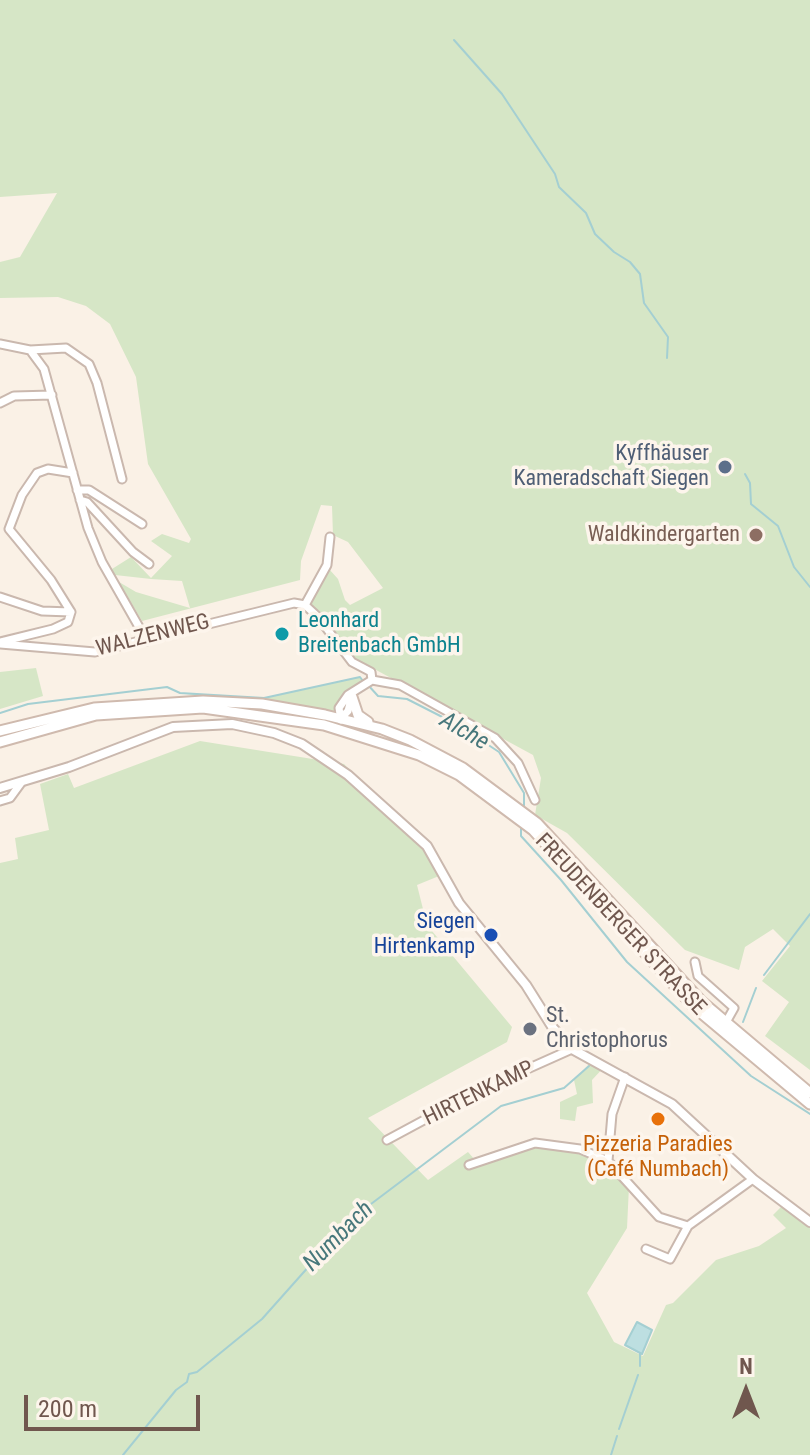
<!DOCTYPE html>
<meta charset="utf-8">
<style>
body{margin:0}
#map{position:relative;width:810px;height:1455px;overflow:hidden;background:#faf1e6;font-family:"Roboto Condensed",sans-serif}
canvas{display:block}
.north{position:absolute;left:706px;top:1351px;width:80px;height:80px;-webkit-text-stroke:6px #fdf5ec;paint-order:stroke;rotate:0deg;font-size:22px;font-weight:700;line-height:32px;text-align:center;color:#70574e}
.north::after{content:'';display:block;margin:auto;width:28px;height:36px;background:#70574e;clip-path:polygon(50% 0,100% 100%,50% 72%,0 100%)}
.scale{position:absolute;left:24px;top:1395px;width:176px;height:36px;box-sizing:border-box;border:4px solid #70574e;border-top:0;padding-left:10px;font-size:24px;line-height:28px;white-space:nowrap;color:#70574e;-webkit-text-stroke:6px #fdf5ec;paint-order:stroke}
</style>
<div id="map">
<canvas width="810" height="1455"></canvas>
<div class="north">N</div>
<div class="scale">200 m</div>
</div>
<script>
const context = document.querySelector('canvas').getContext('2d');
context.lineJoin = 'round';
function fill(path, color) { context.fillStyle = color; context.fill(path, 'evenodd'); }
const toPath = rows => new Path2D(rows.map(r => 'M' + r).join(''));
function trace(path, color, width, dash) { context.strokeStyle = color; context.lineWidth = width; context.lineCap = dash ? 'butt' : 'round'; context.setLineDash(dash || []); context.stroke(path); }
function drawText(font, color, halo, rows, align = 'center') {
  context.font = font + ' "Roboto Condensed",sans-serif'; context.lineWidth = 7; context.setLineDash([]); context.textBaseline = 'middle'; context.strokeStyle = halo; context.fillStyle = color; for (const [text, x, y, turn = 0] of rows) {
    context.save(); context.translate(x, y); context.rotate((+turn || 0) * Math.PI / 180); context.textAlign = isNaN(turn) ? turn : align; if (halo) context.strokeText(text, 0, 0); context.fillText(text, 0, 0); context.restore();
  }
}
fill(toPath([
 [0,0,810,0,810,1070,765,1036,789,1002,762,981,790,946,773,929,745,947,739,970,685,950,567,833,535,815,541,778,533,755,354,658,324,616,310,605,329,569,338,579,345,600,350,605,383,588,348,542,333,535,332,506,321,505,301,561,300,580,142,621,119,582,136,592,190,608,182,581,151,579,115,575,112,569,131,557,151,578,172,556,151,541,162,534,189,543,191,539,148,464,136,377,110,324,86,306,58,297,0,298,0,262,20,257,57,193,0,197],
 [36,668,43,696,0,709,0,672],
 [360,677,367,684,339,708,341,718,180,693,264,698],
 [200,741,344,764,419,842,439,876,417,885,427,925,512,1027,507,1042,368,1118,428,1180,468,1152,475,1160,535,1143,580,1149,608,1161,629,1186,627,1228,587,1293,614,1342,643,1356,666,1305,673,1303,716,1260,759,1246,786,1228,773,1215,781,1207,785,1205,810,1222,810,1455,0,1455,0,863,18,859,15,838,49,830,40,784,68,774,74,788],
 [593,1060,605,1066,592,1080,593,1103,577,1107,575,1121,560,1119,560,1102,577,1094,574,1080]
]), '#d6e6c6');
const water = toPath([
 [637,1322,652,1330,642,1354,625,1345,637,1322]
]);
fill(water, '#bddfe1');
trace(water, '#a4cfd2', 2);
trace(toPath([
 [454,40,502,94,555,174,559,187,586,213,595,234,614,252,630,262,640,274,644,303,668,337,667,358],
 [745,474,750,483,751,504,778,526,794,567,810,587],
 [368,685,378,696,407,699,458,725,499,752,524,793,524,808],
 [0,713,28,704,167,687,180,693,264,698,360,677,363,681],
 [521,826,521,836,561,880,627,962,751,1076,810,1114],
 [764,975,810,914],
 [743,1022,756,988],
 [640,1366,640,1353],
 [619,1429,638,1375],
 [123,1455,176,1390,187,1382,189,1374,197,1372,262,1319,319,1255,341,1241,363,1210,501,1106,564,1088,589,1066],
 [611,1455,617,1436]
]), '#a4cfd2', 2);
const minor = toPath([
 [0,344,30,350,44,369,88,528,102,562,147,641],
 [30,350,66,348,89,364,97,383,122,479],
 [0,403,14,396,52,395],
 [77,490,89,490,142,524],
 [80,500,87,502,133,552,149,564],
 [0,597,42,611,71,612],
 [305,605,327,565,330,537],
 [71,612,51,580,9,529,22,495,37,473,48,469,73,473],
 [0,642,53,629,68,622,71,612],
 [0,644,95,652,294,603,305,605,318,617,352,662,371,672,372,680],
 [341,718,348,711,352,696],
 [341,720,339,708,348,695,372,680,400,685,495,738,518,763,535,800],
 [0,801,10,798,21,783],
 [695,962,698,976,734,1008,725,1024],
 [387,1140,478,1091,572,1049],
 [608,1161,612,1114,625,1077],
 [469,1165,535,1143,580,1149,608,1161,659,1217,688,1226,753,1179],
 [646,1249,670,1259,688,1226]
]);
const tertiary = toPath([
 [0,788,69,767,173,727,232,724,274,733,302,744,348,775,427,846,459,903,526,985,553,1028,572,1049,672,1104,753,1179,810,1222]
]);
const secondary = toPath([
 [352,697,358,715,368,722],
 [0,731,94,708,203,701,262,704,325,715,382,729,410,740,463,768,537,823,701,1001,810,1093],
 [0,742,96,715,203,708,324,725,419,755,459,775,533,830,694,1007,810,1104]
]);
trace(minor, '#cab8ae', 11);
trace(tertiary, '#cab8ae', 12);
trace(secondary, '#cfbaae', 13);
trace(minor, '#fff', 7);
trace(tertiary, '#fff', 8);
trace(secondary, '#fff', 9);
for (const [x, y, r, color] of [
 [725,467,8,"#5c6f8a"],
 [756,535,8,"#8d6e63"],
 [282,634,8,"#0f9aa8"],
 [491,935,8,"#1a4fb4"],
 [530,1029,8,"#6b7280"],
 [658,1119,8,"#e8710a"]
]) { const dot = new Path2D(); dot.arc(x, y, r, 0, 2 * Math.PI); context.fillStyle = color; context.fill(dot); trace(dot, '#fdf5ec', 3); }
drawText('22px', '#4e5e75', '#fdf5ec', [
 ["Kyffhäuser",709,454],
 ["Kameradschaft Siegen",709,479]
], 'right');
drawText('22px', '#785e54', '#fdf5ec', [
 ["Waldkindergarten",740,535]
], 'right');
drawText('22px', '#0d838f', '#fdf5ec', [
 ["Leonhard",298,621],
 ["Breitenbach GmbH",298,646]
], 'left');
drawText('22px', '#70574e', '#fdf5ec', [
 ["WALZENWEG",153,636,-14],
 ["FREUDENBERGER STRASSE",620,925,47],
 ["HIRTENKAMP",479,1094,-26]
]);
drawText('22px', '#164399', '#fdf5ec', [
 ["Siegen",475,922],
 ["Hirtenkamp",475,947]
], 'right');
drawText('22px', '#5b616d', '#fdf5ec', [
 ["St.",546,1016],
 ["Christophorus",546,1041]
], 'left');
drawText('22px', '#c56008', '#fdf5ec', [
 ["Pizzeria Paradies",658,1145],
 ["(Café Numbach)",658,1170]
]);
drawText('italic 24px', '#47777b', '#fdf5ec', [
 ["Alche",464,732,30],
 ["Numbach",339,1237,-45]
]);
</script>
